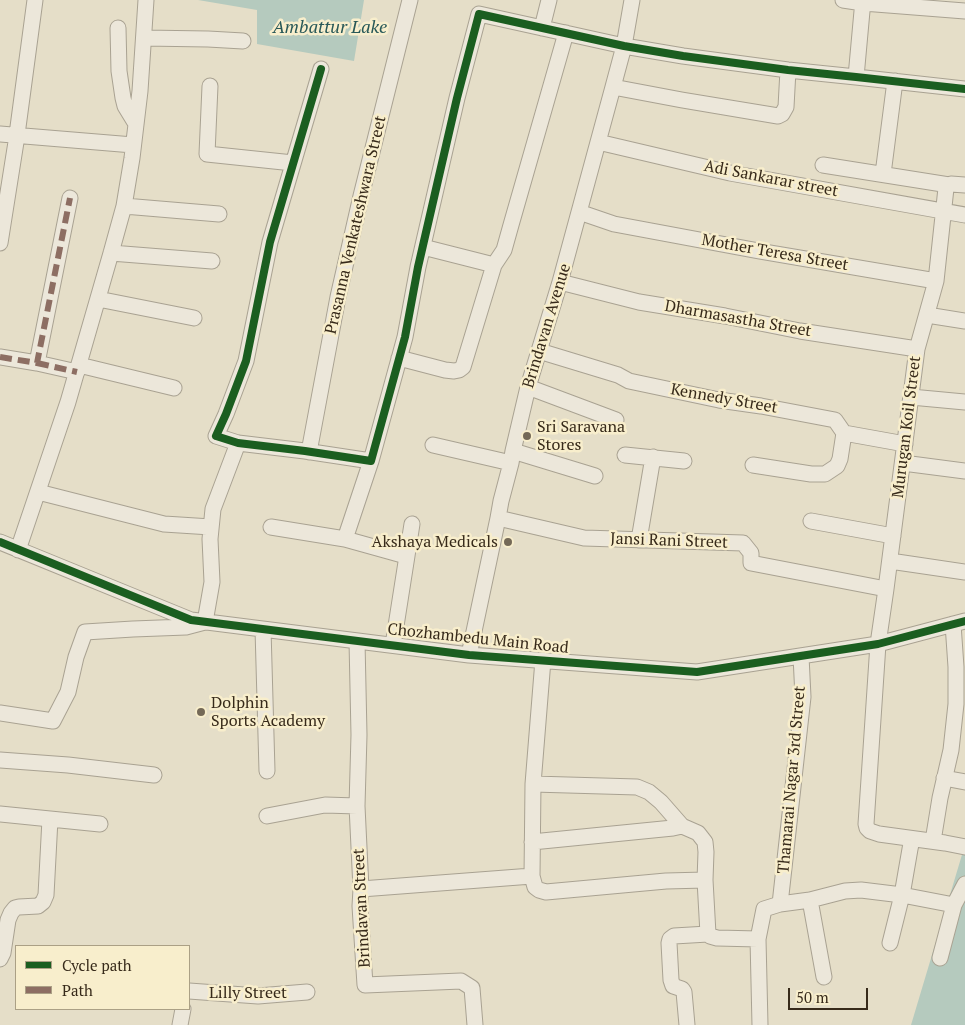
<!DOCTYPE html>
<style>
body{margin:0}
#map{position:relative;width:965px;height:1025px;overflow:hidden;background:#e5dec8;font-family:"PT Serif",serif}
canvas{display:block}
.legend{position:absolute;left:15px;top:945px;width:175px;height:65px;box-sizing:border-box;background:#f8eecc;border:1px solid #aba085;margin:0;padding:6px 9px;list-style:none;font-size:15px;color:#372a1a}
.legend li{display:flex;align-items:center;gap:10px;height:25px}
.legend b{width:25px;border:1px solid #aba085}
.scale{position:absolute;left:788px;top:988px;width:80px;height:22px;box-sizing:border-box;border:2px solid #372a1a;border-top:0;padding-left:6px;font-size:15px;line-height:18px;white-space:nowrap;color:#372a1a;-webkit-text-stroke:4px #f8eecc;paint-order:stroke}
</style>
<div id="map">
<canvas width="965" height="1025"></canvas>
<ul class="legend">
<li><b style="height:6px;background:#1b5e20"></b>Cycle path</li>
<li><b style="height:6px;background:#8d6e63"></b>Path</li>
</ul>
<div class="scale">50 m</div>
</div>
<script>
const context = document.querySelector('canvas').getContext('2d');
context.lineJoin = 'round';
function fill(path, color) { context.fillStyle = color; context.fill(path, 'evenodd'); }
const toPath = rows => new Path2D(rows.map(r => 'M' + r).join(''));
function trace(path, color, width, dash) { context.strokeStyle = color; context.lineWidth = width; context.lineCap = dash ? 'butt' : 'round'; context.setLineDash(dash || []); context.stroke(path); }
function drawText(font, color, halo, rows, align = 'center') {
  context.font = font + ' "PT Serif",serif'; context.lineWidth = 5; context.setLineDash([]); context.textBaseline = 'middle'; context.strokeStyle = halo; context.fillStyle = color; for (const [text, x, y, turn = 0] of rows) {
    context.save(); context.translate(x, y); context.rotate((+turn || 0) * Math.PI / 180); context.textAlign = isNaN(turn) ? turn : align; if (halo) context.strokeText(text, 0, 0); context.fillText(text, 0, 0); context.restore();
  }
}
fill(toPath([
 [198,0,364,0,354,61,257,44,257,10],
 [965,846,965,1025,911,1025,964,848]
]), '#b5cabe');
const minor = toPath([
 [843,0,863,3,965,11],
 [118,28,119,71,123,98,125,106,136,124],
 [542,28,549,0],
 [144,38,208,39,243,41],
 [321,69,270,242,246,361,226,414,216,436,238,443,305,451,371,461,405,337,418,267,457,98,479,14,624,46,683,56,788,70,856,77,965,89],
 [856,77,863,0],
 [210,86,207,154,293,163],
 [613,87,682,100,778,116,782,114,786,107,788,70],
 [0,134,133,145],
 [598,142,730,173,965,215],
 [823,165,949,185],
 [883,174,895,81],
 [965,185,951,184,946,188,936,281,917,349,886,589,878,644,866,824,867,828,870,831,879,834,945,843,965,847],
 [124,206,219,214],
 [579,212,614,224,759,251,936,281],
 [0,243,16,142,35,0],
 [423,247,494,265],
 [111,253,212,261],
 [560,282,639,302,725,316,800,331,917,349],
 [98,299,194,318],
 [927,315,965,321],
 [539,351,618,375,629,381,719,400,761,406,835,420,844,433,905,444],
 [0,357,37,363,70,198],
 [399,358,445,370,454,371,459,370,463,367,494,265,504,250,511,225,566,33],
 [37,363,77,372],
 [79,365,174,388],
 [528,387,616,420],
 [911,397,965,402],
 [433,445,511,463],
 [513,451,595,476],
 [309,452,338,297,361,196,410,0],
 [625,455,684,461],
 [903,463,965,471],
 [753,465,811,474,825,474,837,466,840,459,844,433],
 [38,492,164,524,211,527],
 [498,518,584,538,743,543,751,553,751,563,886,589],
 [811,521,893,536],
 [271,527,345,539,406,556],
 [345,539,371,461],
 [639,540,653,457],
 [0,542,191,620,469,655,697,672,878,644,965,621],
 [18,550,68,402,111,253,124,206,132,158,140,91,146,0],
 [890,561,965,572],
 [263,629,267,771],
 [393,645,412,524],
 [469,655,498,518,501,501,511,463,513,451,528,387,560,282,613,87,624,46,632,0],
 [543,660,533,784,532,876,535,887,539,890,546,892,666,881,705,880],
 [0,713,53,721,68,692,76,657,85,632,133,629,186,627,205,622,212,582,210,539,213,509,238,443],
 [0,760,68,765,154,775],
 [944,778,965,782],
 [533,784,637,787,649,792,661,802,682,826,698,833,705,842,706,852,705,880,708,934,710,936,717,938,758,939],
 [357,806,361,889,360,906,365,985,461,981,472,988,475,1025],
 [0,814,100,824],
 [267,816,325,805,357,806,359,735,357,641],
 [933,841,940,798,951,750,956,704,956,667,953,624],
 [532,842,673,828,682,826],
 [361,889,532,876],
 [810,900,824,977],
 [780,904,803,697,801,656],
 [890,943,902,895,910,849,912,839],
 [940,958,954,905,965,884],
 [0,959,3,953,8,920,11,913,15,908,19,907,38,906,43,902,46,895,50,819],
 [189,991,258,996,307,992],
 [180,1025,183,1009],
 [687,1025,684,992,682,989,673,986,671,980,669,943,670,939,674,936,708,934],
 [760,1025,758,939,764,909,780,904,810,900,845,891,861,890,902,895,954,905]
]);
trace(minor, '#a9a292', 17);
trace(minor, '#ece7da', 15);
trace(toPath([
 [0,357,37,363,70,198],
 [37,363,77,372]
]), '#8d6e63', 6, [12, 6]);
trace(toPath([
 [321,69,270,242,246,361,226,414,216,436,238,443,305,451,371,461,405,337,418,267,457,98,479,14,624,46,683,56,788,70,856,77,965,89],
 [0,542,191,620,469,655,697,672,878,644,965,621]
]), '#1b5e20', 8);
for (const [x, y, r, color] of [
 [527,436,5,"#746957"],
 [508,542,5,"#746957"],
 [201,712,5,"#746957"]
]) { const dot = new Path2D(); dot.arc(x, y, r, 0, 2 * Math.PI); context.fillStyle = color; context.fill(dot); trace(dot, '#f8eecc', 2); }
drawText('16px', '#372a1a', '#f8eecc', [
 ["Adi Sankarar street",771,179,11],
 ["Prasanna Venkateshwara Street",356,225,-77],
 ["Mother Teresa Street",775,253,10],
 ["Dharmasastha Street",738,319,10],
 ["Brindavan Avenue",547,326,-73],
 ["Kennedy Street",724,399,10],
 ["Murugan Koil Street",907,427,-83],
 ["Jansi Rani Street",669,541,2],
 ["Chozhambedu Main Road",478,639,6],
 ["Thamarai Nagar 3rd Street",792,780,-85],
 ["Brindavan Street",362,908,-93],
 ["Lilly Street",248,993]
]);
drawText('16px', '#372a1a', '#f8eecc', [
 ["Sri Saravana",537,427],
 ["Stores",537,445],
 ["Akshaya Medicals",498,542,"right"],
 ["Dolphin",211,703],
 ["Sports Academy",211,721]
], 'left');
drawText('italic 18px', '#285858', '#f8eecc', [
 ["Ambattur Lake",330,28]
]);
</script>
